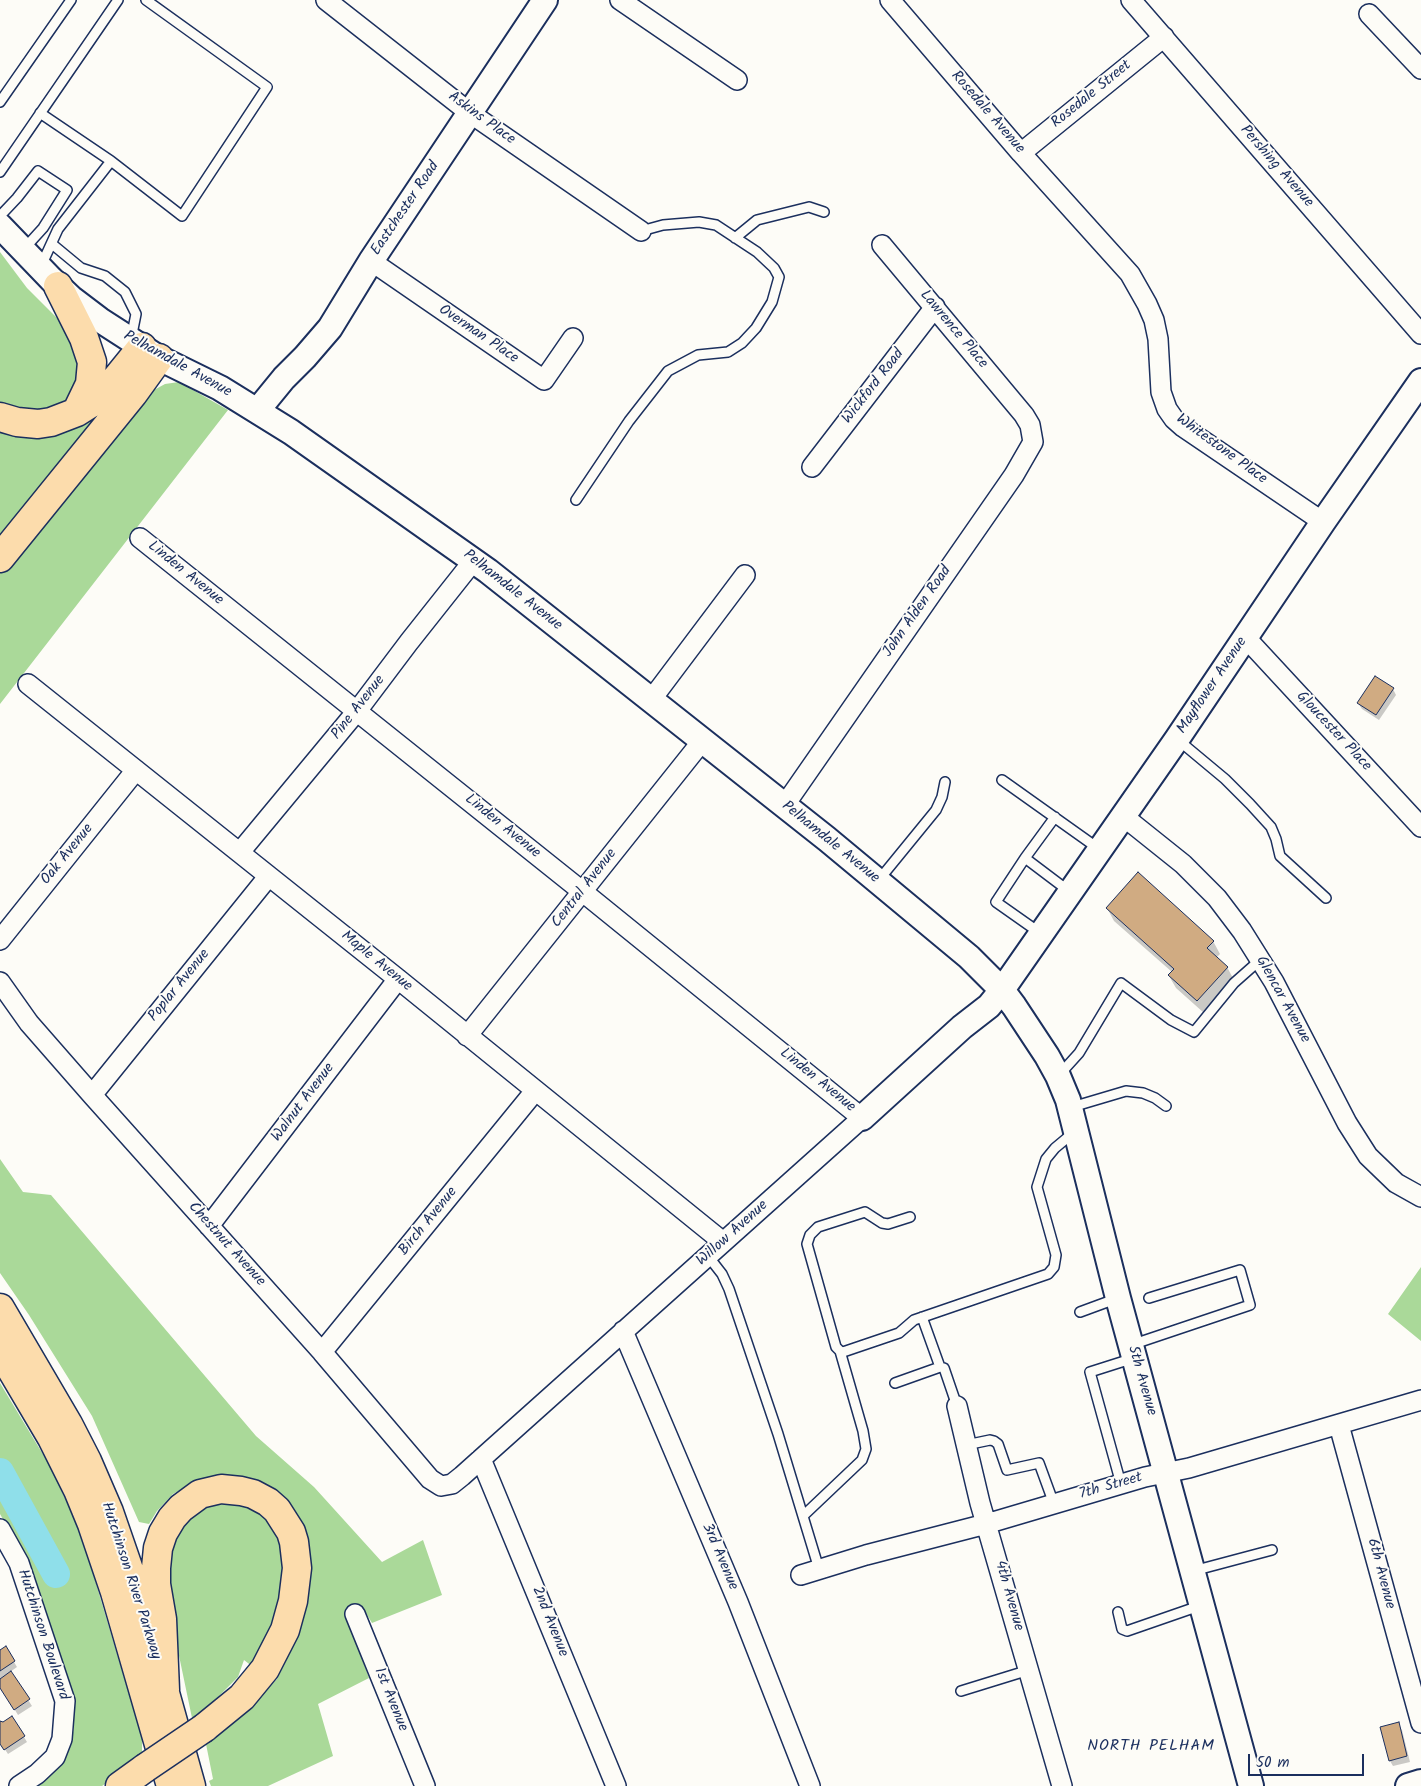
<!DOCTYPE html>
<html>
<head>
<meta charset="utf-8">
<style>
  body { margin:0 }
  #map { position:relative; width:1421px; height:1786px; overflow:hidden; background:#fdfcf7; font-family:Kalam,sans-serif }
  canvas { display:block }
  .scale { position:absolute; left:1248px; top:1754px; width:116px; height:22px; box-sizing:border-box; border:2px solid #1b2f5e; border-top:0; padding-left:6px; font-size:15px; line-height:18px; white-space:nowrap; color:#1b2f5e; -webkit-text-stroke:4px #fdfcf7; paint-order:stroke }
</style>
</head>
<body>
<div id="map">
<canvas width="1421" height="1786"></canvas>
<div class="scale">50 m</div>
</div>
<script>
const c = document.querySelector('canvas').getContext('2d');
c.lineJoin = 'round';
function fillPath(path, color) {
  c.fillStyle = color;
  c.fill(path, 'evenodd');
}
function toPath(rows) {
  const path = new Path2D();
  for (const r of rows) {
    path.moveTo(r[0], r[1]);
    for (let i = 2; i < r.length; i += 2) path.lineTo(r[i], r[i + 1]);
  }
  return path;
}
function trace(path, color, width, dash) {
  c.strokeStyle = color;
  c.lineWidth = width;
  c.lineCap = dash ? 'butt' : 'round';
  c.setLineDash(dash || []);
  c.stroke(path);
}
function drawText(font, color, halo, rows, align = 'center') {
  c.font = font + ' Kalam,sans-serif';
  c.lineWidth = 4;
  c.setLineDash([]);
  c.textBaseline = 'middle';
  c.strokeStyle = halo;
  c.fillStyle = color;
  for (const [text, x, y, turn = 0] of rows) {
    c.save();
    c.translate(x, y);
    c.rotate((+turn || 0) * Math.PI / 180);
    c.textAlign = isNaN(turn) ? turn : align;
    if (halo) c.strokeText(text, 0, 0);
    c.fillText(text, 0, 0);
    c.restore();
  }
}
fillPath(toPath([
  [0,252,27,288,67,328,81,368,72,396,62,404,49,410,35,412,13,408,0,402],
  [179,382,228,410,0,704,0,571,95,461,154,390,165,384],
  [92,413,98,419,0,542,0,426],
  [0,1159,23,1192,51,1195,256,1436,314,1487,382,1562,423,1540,442,1595,372,1623,366,1613,354,1611,346,1615,369,1678,318,1704,333,1756,268,1786,211,1786,209,1781,213,1779,206,1744,210,1739,253,1705,277,1679,299,1634,310,1571,258,1481,220,1474,194,1482,173,1494,157,1511,149,1524,139,1522,92,1416,29,1315,0,1273],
  [1421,1267,1421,1341,1388,1314],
  [0,1383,50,1466,81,1533,142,1738,142,1758,102,1786,34,1786,62,1764,71,1745,74,1726,73,1701,27,1562,0,1514],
  [219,1496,261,1507,286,1542,281,1610,253,1667,244,1660,238,1677,212,1703,192,1718,177,1646,164,1567,170,1532]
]), '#aad999');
fillPath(toPath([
  [1393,689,1396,695,1379,720,1362,709,1358,703],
  [1107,908,1213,941,1220,954,1216,958,1227,967,1234,980,1204,1013,1176,988,1169,976,1172,972,1114,921],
  [0,1652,14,1662,17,1667,10,1672,32,1706,18,1715,0,1686],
  [0,1722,24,1737,27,1742,8,1754,0,1742],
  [1398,1724,1402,1730,1410,1762,1393,1766,1390,1761]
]), '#0003');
trace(toPath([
  [0,1472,56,1574]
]), '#8fdfea', 28);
const building = toPath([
  [1375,676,1394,688,1376,715,1357,703,1375,676],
  [1138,872,1214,941,1207,948,1228,967,1197,1001,1168,975,1174,969,1106,908,1138,872],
  [6,1646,15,1661,0,1671,0,1650,6,1646],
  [11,1671,30,1699,14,1710,0,1688,0,1679,11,1671],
  [12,1716,25,1736,4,1750,0,1744,0,1721,3,1722,12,1716],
  [1399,1722,1407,1756,1389,1761,1380,1727,1399,1722]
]);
fillPath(building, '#d0ab82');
trace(building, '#1b2f5e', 1);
const service = toPath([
  [0,102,71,0],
  [40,113,111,161],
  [0,172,118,0],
  [0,216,17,198,38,171,67,190,43,228,23,250],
  [735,238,757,220,809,207,824,212],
  [52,244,81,268,105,276,125,292,136,314,131,339],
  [41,266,58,229,111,161,182,216,267,87,146,0],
  [576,500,629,421,668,371,698,355,728,352,742,343,756,328,772,302,779,277,774,268,757,252,716,225,699,222,663,225,641,231],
  [1177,739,1225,779,1250,804,1271,827,1276,839,1280,856,1326,898],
  [1002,780,1099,849],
  [1055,817,1025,858,1070,892],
  [1025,858,996,902,1040,933],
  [878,881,936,810,942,797,945,782],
  [1060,1074,1079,1053,1121,983,1171,1020,1194,1032,1234,983,1260,960],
  [1072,1107,1126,1091,1143,1093,1155,1098,1166,1106],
  [910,1217,888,1224,882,1223,865,1212,818,1227,810,1235,807,1244,836,1347,840,1351,843,1352,899,1333,914,1320,1048,1274,1054,1267,1056,1255,1037,1187,1046,1159,1055,1148,1073,1133],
  [708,1256,722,1274,729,1289,778,1434,819,1569],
  [1080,1312,1118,1298],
  [922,1317,940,1367],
  [1131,1345,1250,1305,1240,1270,1149,1298],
  [895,1383,940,1367,944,1368,957,1406],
  [966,1445,990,1440,994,1441,998,1444,1007,1470,1039,1463,1054,1504],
  [1121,1484,1090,1372,1134,1358],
  [803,1516,862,1460,866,1449,863,1431,840,1351],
  [1193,1571,1272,1550],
  [1118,1612,1122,1629,1127,1631,1202,1605],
  [961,1691,1029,1670]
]);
const minor = toPath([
  [326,0,470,113,641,231],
  [620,0,737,80],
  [890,0,1021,153,1130,274,1147,304,1154,320,1158,339,1161,392,1167,409,1174,419,1183,427,1323,522],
  [1131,0,1421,334],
  [1369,14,1421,69],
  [1021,153,1164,37],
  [371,261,544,380,573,338],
  [812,467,935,307],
  [1246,638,1421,827],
  [28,684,398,979,723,1242],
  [651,700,745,575],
  [784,806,1014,475,1033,442,1030,425,1024,415,882,245],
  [1123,816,1183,864,1217,898,1242,931,1274,982,1347,1123,1368,1156,1396,1183,1421,1197],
  [240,852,357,711,409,642,474,560],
  [0,940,136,770],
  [0,982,29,1023,92,1095,322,1352,430,1479,441,1486,452,1484,462,1476,862,1118,583,892,140,538],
  [467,1036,703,740],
  [92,1095,268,877],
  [209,1226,398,979],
  [623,1331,738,1602,810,1786],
  [322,1352,535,1091],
  [957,1406,980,1503,1062,1786],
  [1339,1425,1421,1723],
  [481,1459,616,1786],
  [0,1529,19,1563,65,1701,62,1739,55,1757,37,1774,19,1786],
  [801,1575,866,1555,986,1524,1145,1477,1189,1468,1421,1400],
  [355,1614,425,1786]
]);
const tertiary = toPath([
  [0,226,51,279,71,298,100,320,159,358,220,388,291,432,488,571,827,839,969,957,1002,990,1014,1006,1047,1056,1058,1076,1068,1100,1118,1298,1251,1786],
  [257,411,284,378,305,357,330,328,371,261,545,0],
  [862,1118,962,1027,989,1006,1002,990,1177,739,1323,522,1421,381],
  [1408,1786,1421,1782]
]);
const motorway = toPath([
  [58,286,84,338,92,362,90,384,77,411],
  [0,417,17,422,38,424,51,422,77,412,99,398,116,379,142,347],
  [0,558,133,394,159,358],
  [0,1308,68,1424,87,1461,109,1512,137,1593,191,1786],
  [0,1350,52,1438,78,1490,92,1524,115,1592,171,1786],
  [165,1690,162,1619,156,1584,156,1568,158,1548,163,1533,172,1518,181,1508,200,1494,221,1489,241,1491,253,1494,268,1502,277,1510,291,1532,294,1542,297,1568,293,1601,285,1630,265,1669,242,1697,204,1728],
  [120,1786,145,1768]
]);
trace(service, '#1b2f5e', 12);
trace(minor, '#1b2f5e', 22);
trace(tertiary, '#1b2f5e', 28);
trace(motorway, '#1b2f5e', 31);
trace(service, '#fdfcf7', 9);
trace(minor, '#fdfcf7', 19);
trace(tertiary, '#fdfcf7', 24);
trace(motorway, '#fcdcac', 28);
const motorwayBridge = toPath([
  [145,1768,204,1728]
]);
trace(motorwayBridge, '#1b2f5e', 31, []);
trace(motorwayBridge, '#fcdcac', 28);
drawText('15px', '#1b2f5e', '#fdfcf7', [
  ["Rosedale Street",1092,95,-39],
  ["Rosedale Avenue",987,113,49],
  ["Askins Place",481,119,36],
  ["Pershing Avenue",1276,167,49],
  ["Eastchester Road",406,209,-56],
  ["Lawrence Place",953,330,50],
  ["Overman Place",478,335,34],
  ["Pelhamdale Avenue",177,365,29],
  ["Wickford Road",874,387,-52],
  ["Whitestone Place",1221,450,36],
  ["Linden Avenue",185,574,39],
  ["Pelhamdale Avenue",512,591,38],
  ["John Alden Road",918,612,-55],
  ["Mayflower Avenue",1213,686,-56],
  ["Pine Avenue",359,708,-52],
  ["Gloucester Place",1333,732,47],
  ["Linden Avenue",502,827,39],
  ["Pelhamdale Avenue",830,843,39],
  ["Oak Avenue",68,855,-51],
  ["Central Avenue",585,889,-52],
  ["Maple Avenue",376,962,39],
  ["Poplar Avenue",180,986,-51],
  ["Glencar Avenue",1282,1000,61],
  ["Linden Avenue",817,1081,39],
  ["Walnut Avenue",304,1103,-53],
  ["Birch Avenue",429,1222,-51],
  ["Willow Avenue",733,1234,-42],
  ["Chestnut Avenue",226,1245,48],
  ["5th Avenue",1141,1381,74],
  ["7th Street",1111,1487,-16],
  ["3rd Avenue",719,1557,67],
  ["6th Avenue",1380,1574,75],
  ["Hutchinson River Parkway",130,1581,72],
  ["4th Avenue",1008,1596,74],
  ["2nd Avenue",549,1622,68],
  ["Hutchinson Boulevard",42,1635,72],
  ["1st Avenue",390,1700,68]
]);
c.letterSpacing = '1px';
drawText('16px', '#1b2f5e', '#fdfcf7', [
  ["NORTH PELHAM",1151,1747]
]);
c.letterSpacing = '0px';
</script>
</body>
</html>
